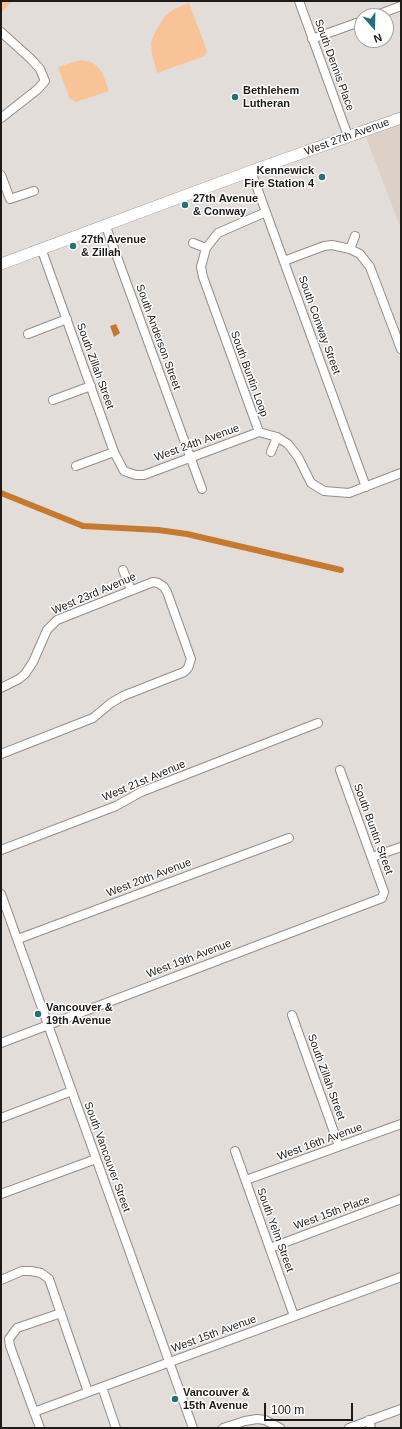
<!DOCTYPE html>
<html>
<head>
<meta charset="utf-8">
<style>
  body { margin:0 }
  #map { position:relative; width:402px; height:1429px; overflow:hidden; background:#e2ddd9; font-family:Arial,sans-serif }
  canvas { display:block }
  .frame { position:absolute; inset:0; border:2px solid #1d1b1a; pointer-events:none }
  .north { position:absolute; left:354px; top:8px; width:40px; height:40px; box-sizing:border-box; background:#fff; border:1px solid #a5a4a3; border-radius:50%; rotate:160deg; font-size:11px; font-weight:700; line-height:16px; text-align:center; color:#1d1b1a }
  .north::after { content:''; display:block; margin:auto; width:14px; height:18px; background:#27707a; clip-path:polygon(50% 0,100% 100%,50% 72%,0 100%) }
  .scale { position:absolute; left:264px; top:1403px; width:89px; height:18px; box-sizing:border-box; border:2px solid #1d1b1a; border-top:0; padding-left:5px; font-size:12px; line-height:14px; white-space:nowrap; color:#1d1b1a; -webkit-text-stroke:3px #fff; paint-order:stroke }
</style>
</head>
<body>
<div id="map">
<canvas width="402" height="1429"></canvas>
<div class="frame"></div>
<div class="north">N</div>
<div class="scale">100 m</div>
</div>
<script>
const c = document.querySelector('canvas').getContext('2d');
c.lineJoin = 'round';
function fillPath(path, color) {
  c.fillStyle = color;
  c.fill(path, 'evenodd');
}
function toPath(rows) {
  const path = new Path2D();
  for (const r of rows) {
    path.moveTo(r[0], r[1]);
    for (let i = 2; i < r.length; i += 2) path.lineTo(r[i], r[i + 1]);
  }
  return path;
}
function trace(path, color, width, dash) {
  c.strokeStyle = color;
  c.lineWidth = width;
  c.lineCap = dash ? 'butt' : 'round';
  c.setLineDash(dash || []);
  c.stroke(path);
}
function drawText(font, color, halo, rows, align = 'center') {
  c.font = font + ' Arial,sans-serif';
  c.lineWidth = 3;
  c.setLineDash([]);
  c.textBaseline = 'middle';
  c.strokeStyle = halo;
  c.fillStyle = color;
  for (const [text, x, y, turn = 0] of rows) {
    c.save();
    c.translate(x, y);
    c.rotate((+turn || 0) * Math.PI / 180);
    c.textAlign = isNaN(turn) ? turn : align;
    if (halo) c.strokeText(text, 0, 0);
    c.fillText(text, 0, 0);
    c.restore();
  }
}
fillPath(toPath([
  [401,125,401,229,366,137]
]), '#dcd0c7');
fillPath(toPath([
  [1,1,12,1,1,13],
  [189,3,207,51,205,56,157,73,152,54,151,43,154,34,165,16,174,9],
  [81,60,91,62,97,66,102,72,109,91,76,102,70,99,58,67]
]), '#f8c397');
fillPath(toPath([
  [116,324,120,333,114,337,110,326]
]), '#c57a30');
trace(toPath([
  [1,493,83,526,158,530,187,534,341,570]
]), '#c57a30', 6);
const minor = toPath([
  [299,1,348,136],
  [374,16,401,6],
  [1,32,31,59,40,69,45,81,38,89,1,118],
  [312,39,362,21],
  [251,171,366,487],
  [1,175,10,199,34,191],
  [266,212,218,233,206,248,201,267,203,277,259,432,277,437,288,444,298,457,311,483,324,491,349,493,401,473],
  [105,224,202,489],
  [193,243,206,248],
  [41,248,114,452,124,471,136,475,144,475,259,432],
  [350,249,355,236],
  [284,261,324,246,332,245,350,249,360,254,370,267,401,349],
  [28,334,67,319],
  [53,400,91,386],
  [271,452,277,437],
  [76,466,114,452],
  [123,570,131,590],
  [1,688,19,679,25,674,33,662,47,630,57,620,153,582,158,583,164,587,167,592,191,659,188,668,184,672,123,696,111,703,93,718,1,754],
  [1,850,116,806,141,792,318,723],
  [372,857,401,847],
  [1,894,193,1428],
  [18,939,289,838],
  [292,1015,339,1146],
  [1,1043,382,898,384,892,340,770],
  [1,1118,72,1091],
  [235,1151,294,1316],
  [246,1180,401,1124],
  [1,1194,96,1159],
  [270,1248,401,1199],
  [1,1280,22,1271,31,1271,41,1273,49,1279,88,1392],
  [102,1387,116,1428],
  [34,1412,401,1277],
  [369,1420,371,1428],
  [40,1428,10,1346,9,1339,17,1328,61,1313],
  [223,1428,245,1421,257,1419,265,1420,280,1428],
  [349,1428,401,1409]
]);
const major = toPath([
  [1,264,251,171,401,118]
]);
trace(minor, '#938e8b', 10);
trace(major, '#938e8b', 12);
trace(minor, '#fff', 8);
trace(major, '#fff', 11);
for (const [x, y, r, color] of [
  [235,97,4,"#27707a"],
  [322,177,4,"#27707a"],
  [185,205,4,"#27707a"],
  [73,246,4,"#27707a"],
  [38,1014,4,"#27707a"],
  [175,1399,4,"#27707a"]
]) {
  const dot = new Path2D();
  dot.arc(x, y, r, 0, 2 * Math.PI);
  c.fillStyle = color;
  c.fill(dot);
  trace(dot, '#fff', 1.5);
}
drawText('11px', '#1d1b1a', '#fff', [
  ["South Dennis Place",334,65,70],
  ["West 27th Avenue",347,137,-20],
  ["South Conway Street",319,325,70],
  ["South Anderson Street",158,337,70],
  ["South Zillah Street",95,366,70],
  ["South Buntin Loop",249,374,70],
  ["West 24th Avenue",197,443,-20],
  ["West 23rd Avenue",94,594,-23],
  ["West 21st Avenue",144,781,-23],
  ["South Buntin Street",373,829,70],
  ["West 20th Avenue",149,878,-21],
  ["West 19th Avenue",189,959,-21],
  ["South Zillah Street",326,1077,70],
  ["West 16th Avenue",320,1142,-20],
  ["South Vancouver Street",107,1157,70],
  ["West 15th Place",332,1213,-20],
  ["South Yelm Street",275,1230,70],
  ["West 15th Avenue",214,1334,-20]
]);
drawText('bold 11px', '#1d1b1a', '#fff', [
  ["Bethlehem",243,91],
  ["Lutheran",243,104],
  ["Kennewick",314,171,"right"],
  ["Fire Station 4",314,184,"right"],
  ["27th Avenue",193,199],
  ["& Conway",193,212],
  ["27th Avenue",81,240],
  ["& Zillah",81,253],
  ["Vancouver &",46,1008],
  ["19th Avenue",46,1021],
  ["Vancouver &",183,1393],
  ["15th Avenue",183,1406]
], 'left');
</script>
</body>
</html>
